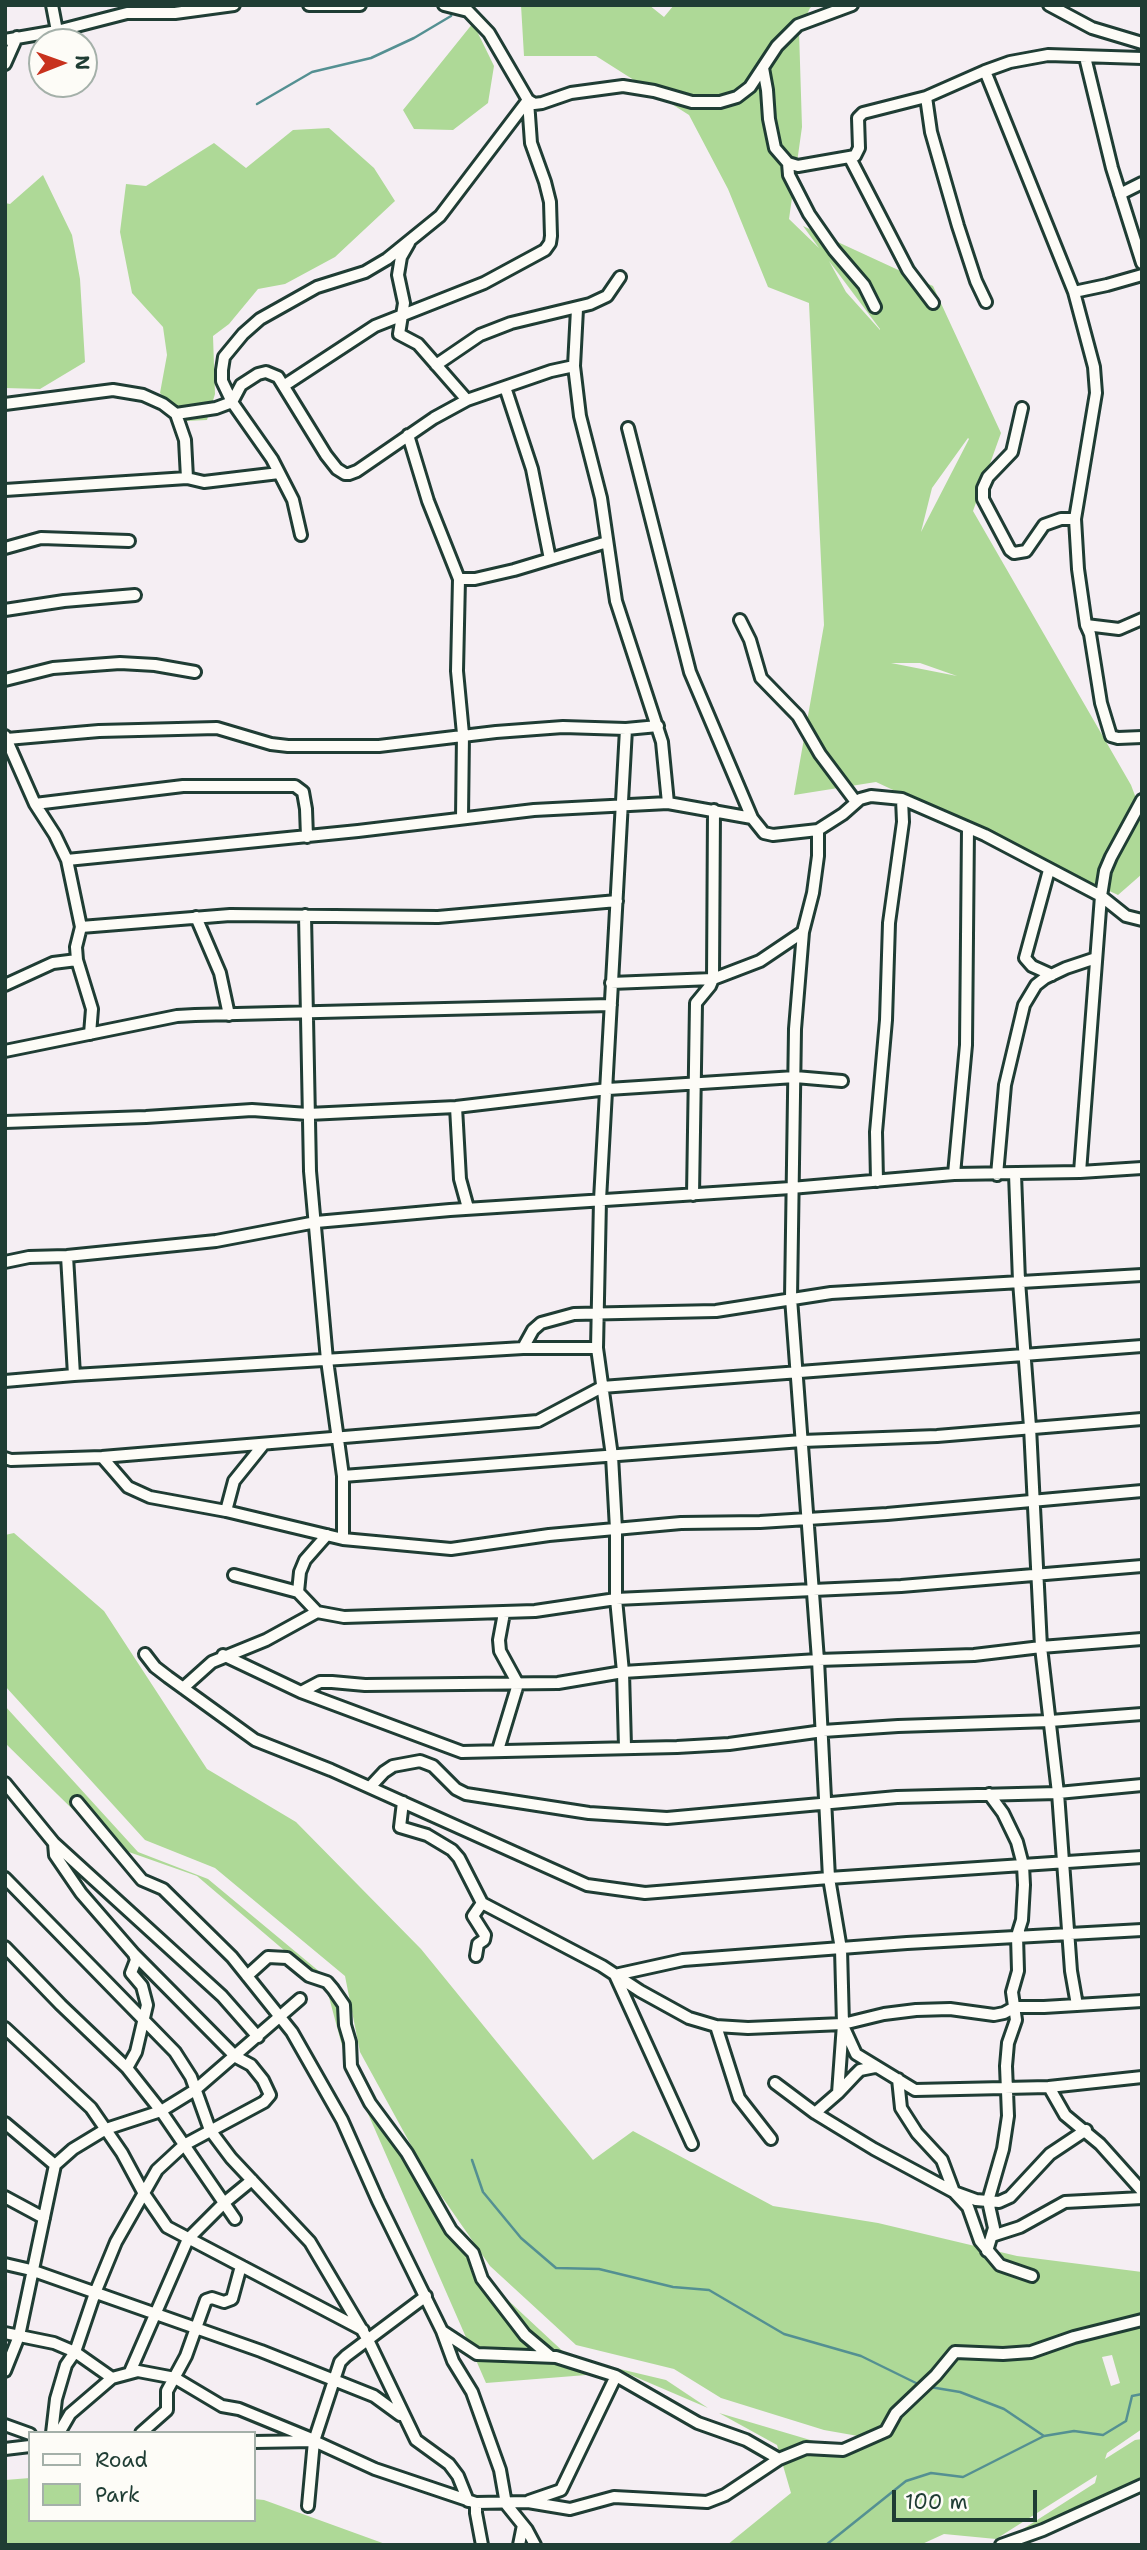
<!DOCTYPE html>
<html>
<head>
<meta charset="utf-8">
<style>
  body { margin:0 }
  #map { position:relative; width:1147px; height:2550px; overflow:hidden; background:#f5eef3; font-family:"Shantell Sans",sans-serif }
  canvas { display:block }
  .frame { position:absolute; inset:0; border:7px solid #1f3d34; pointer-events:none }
  .legend { position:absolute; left:28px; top:2431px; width:228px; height:91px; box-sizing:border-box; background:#fdfcf7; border:2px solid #a4b0a9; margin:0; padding:9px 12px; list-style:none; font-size:21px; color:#1f3d34 }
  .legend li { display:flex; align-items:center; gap:14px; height:35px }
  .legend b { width:35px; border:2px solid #a4b0a9 }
  .north { position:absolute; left:28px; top:28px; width:70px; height:70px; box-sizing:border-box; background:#fdfcf7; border:2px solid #a4b0a9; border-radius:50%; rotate:89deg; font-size:19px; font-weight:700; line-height:28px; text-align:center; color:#1f3d34 }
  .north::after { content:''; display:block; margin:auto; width:24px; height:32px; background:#c8321e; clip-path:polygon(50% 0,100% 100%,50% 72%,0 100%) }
  .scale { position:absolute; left:892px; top:2490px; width:145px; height:32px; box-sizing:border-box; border:4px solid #1f3d34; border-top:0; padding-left:9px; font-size:21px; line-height:24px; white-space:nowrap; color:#1f3d34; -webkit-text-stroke:5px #fdfcf7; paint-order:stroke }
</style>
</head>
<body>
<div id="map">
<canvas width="1147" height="2550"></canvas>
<div class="frame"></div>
<ul class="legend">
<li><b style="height:9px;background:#fdfcf7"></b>Road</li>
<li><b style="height:19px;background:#aed997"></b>Park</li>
</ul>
<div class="north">N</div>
<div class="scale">100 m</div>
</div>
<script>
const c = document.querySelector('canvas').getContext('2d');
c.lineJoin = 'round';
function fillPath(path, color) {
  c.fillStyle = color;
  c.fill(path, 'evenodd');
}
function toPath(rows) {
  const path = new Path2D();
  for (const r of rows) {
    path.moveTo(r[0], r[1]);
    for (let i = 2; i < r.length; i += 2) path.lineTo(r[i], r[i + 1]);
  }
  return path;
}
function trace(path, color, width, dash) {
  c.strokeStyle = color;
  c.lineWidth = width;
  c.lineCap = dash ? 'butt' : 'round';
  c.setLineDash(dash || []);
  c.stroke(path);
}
fillPath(toPath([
  [521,5,649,5,664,17,674,5,814,5,810,8,799,31,802,127,789,219,819,248,803,226,933,286,1001,433,973,511,1131,785,1142,814,1142,874,1118,895,876,782,794,795,824,625,809,303,768,287,728,189,689,115,596,56,524,56],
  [829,261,880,329,880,330,846,292],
  [968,438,969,439,921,532,932,488],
  [890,663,920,663,957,676,891,663],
  [473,23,494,66,488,103,453,130,414,129,403,110],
  [329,128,374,168,395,201,335,257,285,284,258,289,229,324,213,336,215,394,207,420,186,421,160,393,167,355,163,327,132,293,120,232,126,184,146,186,214,143,246,168,293,130],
  [43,175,72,235,80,279,85,362,40,389,5,388,5,203,10,204],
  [14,1533,104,1611,207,1769,296,1822,421,1949,593,2160,633,2131,773,2206,878,2223,1017,2256,1142,2272,1142,2429,1107,2453,1105,2459,1135,2440,1142,2439,1142,2482,998,2545,1095,2483,1097,2475,996,2539,944,2534,920,2545,727,2545,791,2493,777,2445,719,2413,817,2442,851,2447,878,2441,883,2430,858,2436,824,2430,721,2398,674,2369,576,2345,490,2266,429,2178,360,2052,345,1976,215,1868,145,1840,5,1686,5,1535],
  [1112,2355,1120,2383,1111,2386,1102,2357],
  [5,1706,138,1852,208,1879,338,1987,353,2064,421,2189,483,2277,569,2357,666,2380,708,2408,624,2372,486,2383,348,2068,326,1986,197,1876,109,1845,5,1743],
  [30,2478,30,2520,254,2520,254,2499,264,2500,388,2545,5,2545,5,2480]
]), '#aed997');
trace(toPath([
  [257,104,312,72,371,58,414,38,451,16,452,9],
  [472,2160,483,2192,521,2238,556,2268,599,2269,673,2287,709,2290,784,2334,861,2356,920,2385],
  [930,2387,960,2392,1004,2409,1044,2436],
  [826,2545,906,2481,931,2473,963,2477,1044,2436,1074,2431,1103,2435,1126,2421,1132,2396,1142,2394]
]), '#549092', 2.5);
const minor = toPath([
  [52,5,57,31],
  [309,5,360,5],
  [444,5,468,11,489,33,528,100],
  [1049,5,1092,28,1142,43],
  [5,40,57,31,127,13,175,13,234,5],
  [1085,57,1112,168,1142,263],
  [5,64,17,37],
  [763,68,767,90,769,119,775,148,788,163,789,175,809,214,834,250,864,285,875,307],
  [985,71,1074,292,1094,367,1096,393,1075,519],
  [926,97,931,132,958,226,976,281,986,302],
  [528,100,534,104,542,103,571,93,623,86,654,91,692,102,720,102,737,97,750,87,777,46,798,25,852,5],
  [850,158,908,270,933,303],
  [788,163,798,166,855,156,859,148,858,118,863,113,926,97,985,71,1010,62,1048,55,1142,58],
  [1120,194,1142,183],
  [409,243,401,257,398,275,404,303,399,334,418,344,467,400],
  [1074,292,1107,285,1142,275],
  [577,309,574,366,580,416,601,498,616,601,662,742,668,803],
  [436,365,480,335,511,323,590,304,607,296,620,277],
  [285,385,375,326,484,283,545,250,550,243,551,236,550,202,545,182,531,143,528,101],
  [505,387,532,469,550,559],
  [5,404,113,390,143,395,163,404,176,414,185,440,187,478,204,482,279,473],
  [1022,408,1012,452,988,477,983,488,983,499,1010,550,1014,553,1026,551,1044,525,1061,519,1075,519,1078,569,1086,625,1119,629,1142,619],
  [176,414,216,408,232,402,222,381,222,370,224,357,243,334,260,319,317,287,365,272,387,259,440,216,528,100],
  [628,428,690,672,752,818],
  [408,435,428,501,459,579,457,671,463,734,462,818],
  [5,490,187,478],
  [301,535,293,500,272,459,232,402,241,385,258,374,266,372,278,377,326,455,337,469,345,474,349,474,357,471,434,418,467,400,551,371,574,366],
  [5,548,41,538,129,541],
  [459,579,475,579,514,570,607,542],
  [5,610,64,601,135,595],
  [740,620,750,640,761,678,798,716,820,754,856,802],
  [1086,625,1090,634,1101,703,1111,736,1118,738,1142,737],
  [5,680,53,668,120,663,155,665,195,672],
  [5,736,35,804,55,835,67,860,81,927,76,947,77,960,92,1009,90,1034],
  [7,739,99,731,217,728,271,744,288,746,379,746,496,732,563,727,626,729,658,726],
  [35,804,183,786,295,786,303,792,306,809,307,837],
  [67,860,358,831,534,810,668,803,752,818,764,833,773,835,818,830],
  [1049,870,1025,958,1032,966,1052,975],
  [305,915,310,1171,327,1360,343,1476,343,1539],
  [196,917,220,973,229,1015],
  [81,927,230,915,438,917,617,901],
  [611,983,713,979,760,961,803,932],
  [5,985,53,963,77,960],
  [5,1051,177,1016,195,1015,611,1005],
  [456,1107,460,1179,468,1208],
  [5,1122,146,1117,252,1110,308,1114,456,1107,608,1089,795,1077,842,1081],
  [1080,1172,1101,896,1105,871,1111,857,1142,800],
  [954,1174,966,1045,968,828],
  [1015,1174,1019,1281,1030,1427,1041,1647,1058,1793,1071,1971,1077,2005],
  [997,1175,1005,1085,1024,1005,1036,985,1045,978,1066,968,1096,958],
  [877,1181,876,1132,886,1020,889,923,903,822,902,799],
  [693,1195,696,1003,710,986,713,979,714,810],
  [67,1256,74,1375],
  [5,1262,29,1257,67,1256,216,1241,316,1222,450,1210,791,1188,954,1174,1080,1172,1142,1168],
  [523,1348,533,1330,541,1323,574,1314,716,1311,831,1293,1142,1275],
  [5,1381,74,1375,523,1348,597,1348],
  [102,1457,128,1487,150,1497,226,1511,343,1539,451,1549,549,1535,681,1523,760,1522,887,1514,1142,1491],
  [5,1458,11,1460,102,1457,538,1421,602,1387,1142,1346],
  [343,1476,802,1441,937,1436,1142,1419],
  [226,1511,234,1481,263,1445],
  [234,1575,298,1592,317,1612,344,1617,535,1611,616,1599,901,1586,1142,1566],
  [298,1592,300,1572,305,1560,327,1535],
  [145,1654,155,1667,168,1677,255,1740,331,1770,587,1885,645,1893,829,1878,1142,1857],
  [223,1655,301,1692,462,1752,677,1747,729,1744,823,1731,898,1726,1050,1721,1142,1714],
  [183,1688,212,1662,266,1640,317,1612],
  [301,1692,320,1682,332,1682,365,1685,558,1683,623,1672,818,1660,974,1655,1041,1647,1142,1639],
  [625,1747,623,1672,616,1599,616,1529,612,1456,597,1348,600,1200,626,729],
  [498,1750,518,1684,500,1651,499,1640,504,1613],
  [5,1783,54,1843,222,1996,258,2037],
  [370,1787,384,1772,393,1766,420,1761,433,1766,456,1789,466,1794,589,1813,667,1818,897,1797,1058,1793,1142,1785],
  [77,1802,142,1880,163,1889,232,1957,292,2032,342,2120,378,2201,442,2331,477,2354,556,2357,616,2376],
  [403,1802,400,1827,427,1835,452,1850,459,1858,482,1903,602,1966,640,1991,689,2018,716,2026,748,2028,843,2024,884,2014,916,2010,950,2009,994,2015,1004,2013,1015,2007,1044,2007,1142,2001],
  [54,1843,55,1855,81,1893,134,1954,136,1960,131,1973,142,1986,147,2005,136,2052,127,2068],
  [5,1878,175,2052,191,2077,210,2130,231,2158,310,2242,368,2340,416,2440,449,2464,458,2476,468,2501],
  [5,1947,61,2005,127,2068,161,2111,235,2219],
  [476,1956,478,1944,484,1940,485,1935,473,1916,482,1903],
  [247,1976,268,1957,287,1958,309,1976,327,1982,333,1989,344,2005,345,2025,350,2042,351,2066,370,2103,407,2153,451,2230,473,2253,482,2279,525,2335,550,2356],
  [716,2026,739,2098,771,2139],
  [5,2028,91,2108,122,2153,143,2192,167,2227,363,2330],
  [845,2030,856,2054,915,2090,1049,2087,1065,2115,1100,2144,1142,2191],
  [898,2079,901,2108,917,2133,942,2160,954,2192,968,2207,980,2241,1000,2265,1032,2276],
  [775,2083,815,2113,874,2149,954,2192,976,2200,999,2202,1010,2197,1050,2154,1086,2130],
  [1049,2087,1142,2077],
  [838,2093,843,2024,841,1949,829,1878,818,1660,791,1298,795,1029,803,932,813,893,818,856,818,830,843,814,860,799,871,796,902,799,985,835,1101,896,1126,916,1142,920],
  [815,2113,838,2093,855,2075,860,2070,875,2067],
  [5,2123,55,2165],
  [692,2144,615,1975,683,1960,907,1943,1142,1930],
  [5,2197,44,2218],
  [992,2236,1020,2227,1065,2202,1142,2198],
  [987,2251,994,2228,988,2201,1003,2149,1008,2116,1006,2066,1008,2043,1016,2020,1012,1992,1018,1971,1017,1936,1022,1920,1024,1885,1023,1865,1017,1842,1003,1813,989,1794],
  [5,2264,31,2270,261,2351,374,2396,400,2415],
  [442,2331,453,2361,472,2392,500,2470,506,2504,527,2530,535,2545],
  [5,2333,54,2343,75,2352,112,2378],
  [5,2371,19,2336,55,2165,73,2149,106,2129,161,2111,195,2090,300,1999],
  [130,2372,188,2239,224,2203,252,2180],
  [5,2425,30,2434],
  [52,2433,56,2399,66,2365,75,2352,95,2293,116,2242,157,2170,184,2145,264,2102,270,2095,263,2080,251,2065,236,2057,134,1954],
  [59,2433,70,2414,112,2378,138,2371,175,2378,222,2406,239,2409,312,2439],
  [141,2433,167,2410,167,2391,186,2356,206,2300,212,2298,224,2302,232,2299,241,2266],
  [254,2442,314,2441,375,2469,476,2503,528,2502,570,2509,614,2497,707,2502,725,2495,779,2459,806,2448,843,2450,886,2431,896,2413,936,2375,955,2352,1003,2354,1031,2352,1074,2337,1142,2320],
  [5,2449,30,2446],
  [529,2501,561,2490,616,2376,698,2423,746,2440,779,2459],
  [476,2503,476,2513,482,2545],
  [308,2506,314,2441,340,2362,346,2356,426,2296],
  [519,2545,523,2525],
  [1001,2545,1043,2530,1142,2485]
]);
trace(minor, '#1f3d34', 16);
trace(minor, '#fdfcf7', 10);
</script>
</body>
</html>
